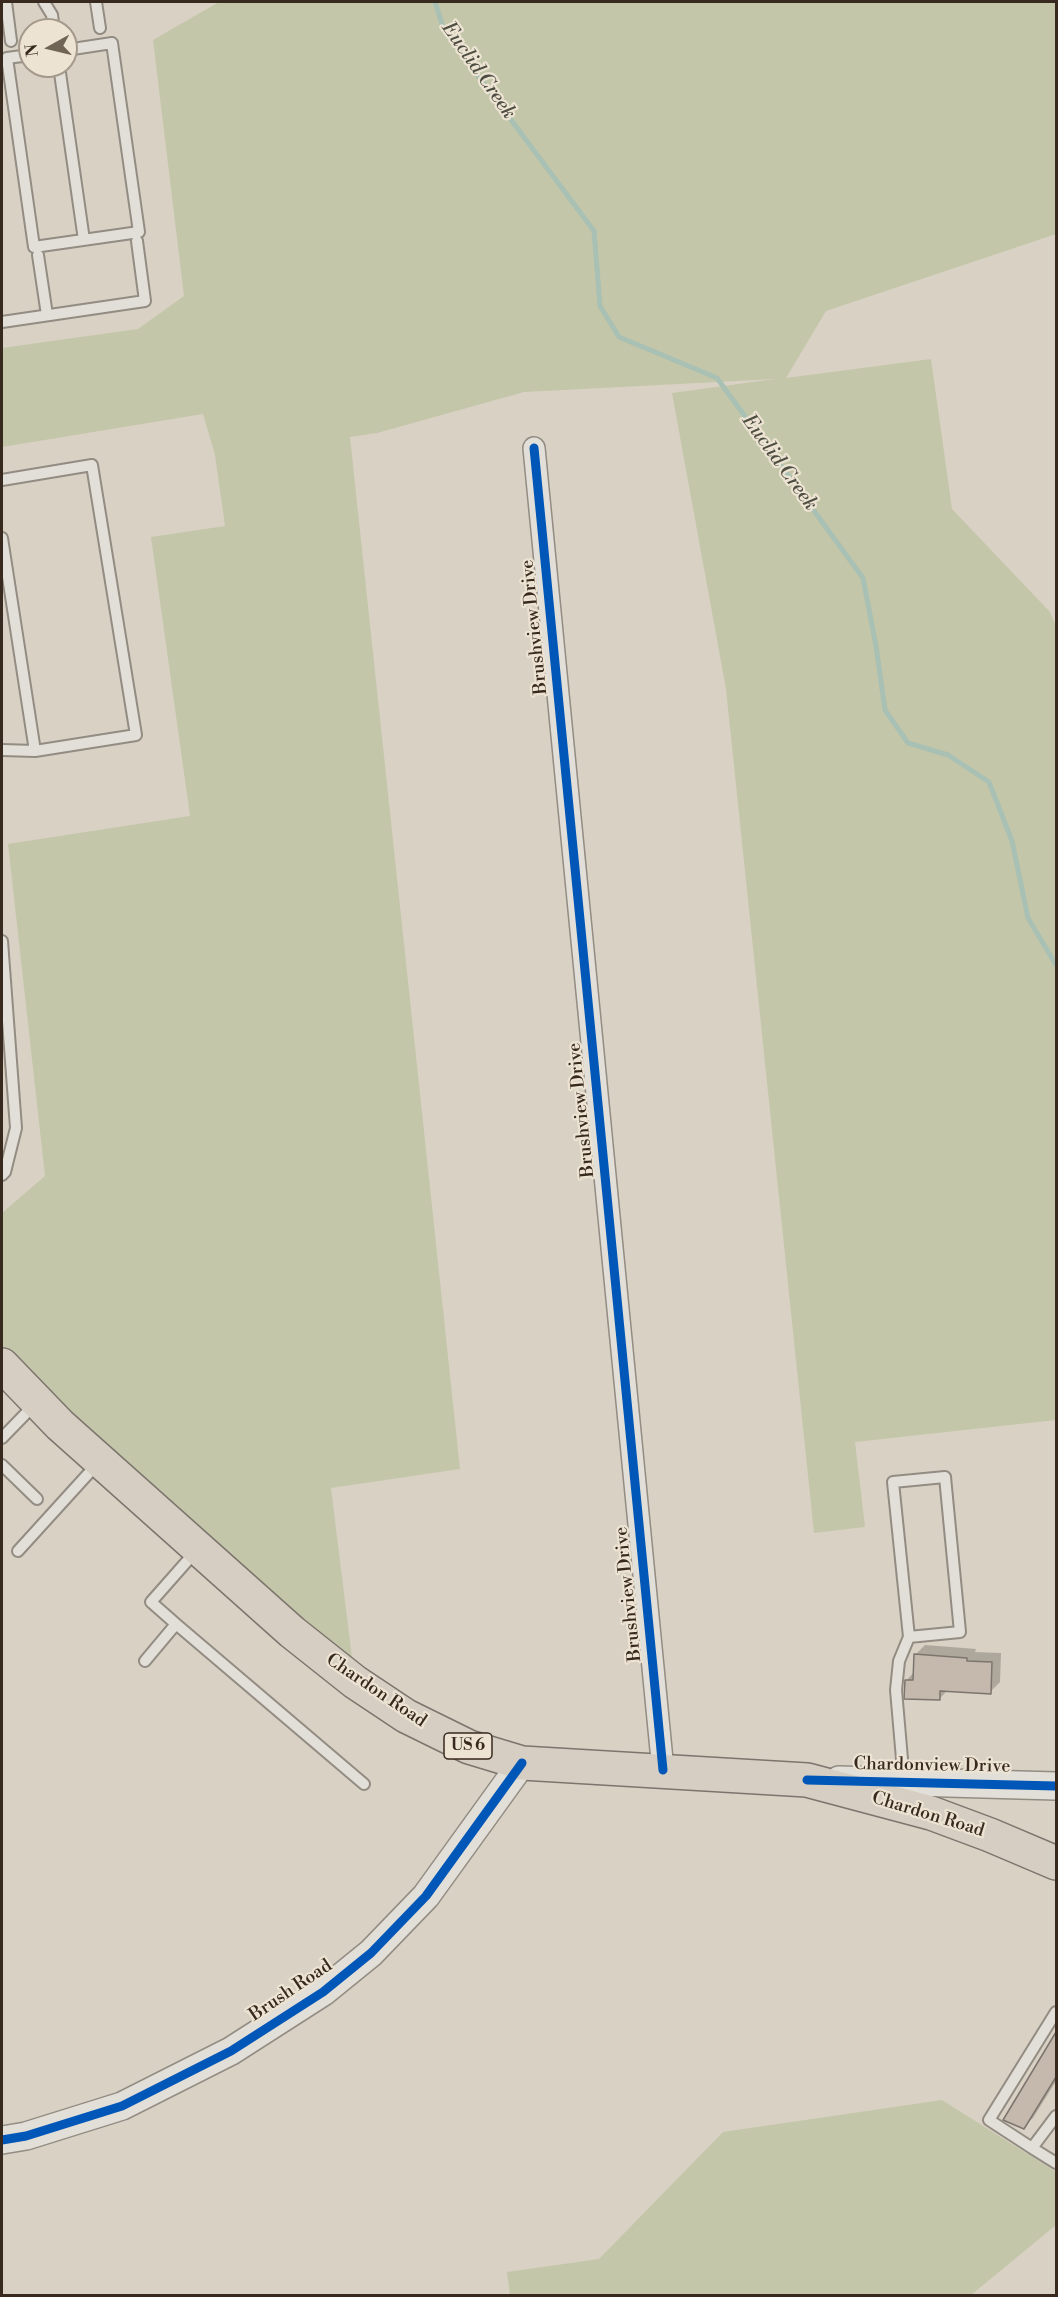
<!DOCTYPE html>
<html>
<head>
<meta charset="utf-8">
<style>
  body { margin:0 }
  #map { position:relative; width:1058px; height:2297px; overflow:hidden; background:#d9d1c4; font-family:"Libre Bodoni",serif }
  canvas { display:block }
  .frame { position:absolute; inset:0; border:3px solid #37291d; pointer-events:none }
  .north { position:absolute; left:18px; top:18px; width:60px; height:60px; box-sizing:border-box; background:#ece3d3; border:2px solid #a4998a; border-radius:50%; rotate:262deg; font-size:16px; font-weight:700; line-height:24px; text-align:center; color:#37291d }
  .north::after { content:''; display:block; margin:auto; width:21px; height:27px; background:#706457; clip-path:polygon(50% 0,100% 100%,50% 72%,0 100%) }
</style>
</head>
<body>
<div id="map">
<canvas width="1058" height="2297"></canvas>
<div class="frame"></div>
<div class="north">N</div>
</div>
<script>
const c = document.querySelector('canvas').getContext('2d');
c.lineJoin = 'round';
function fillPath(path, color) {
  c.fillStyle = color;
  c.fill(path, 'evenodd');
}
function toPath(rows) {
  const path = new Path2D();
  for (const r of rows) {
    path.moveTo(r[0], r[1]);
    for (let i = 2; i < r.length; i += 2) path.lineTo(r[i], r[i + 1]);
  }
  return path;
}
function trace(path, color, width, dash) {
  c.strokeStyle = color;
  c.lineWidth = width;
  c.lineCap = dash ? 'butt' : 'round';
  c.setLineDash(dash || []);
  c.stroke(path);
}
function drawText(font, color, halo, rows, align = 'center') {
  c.font = font + ' "Libre Bodoni",serif';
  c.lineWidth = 4.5;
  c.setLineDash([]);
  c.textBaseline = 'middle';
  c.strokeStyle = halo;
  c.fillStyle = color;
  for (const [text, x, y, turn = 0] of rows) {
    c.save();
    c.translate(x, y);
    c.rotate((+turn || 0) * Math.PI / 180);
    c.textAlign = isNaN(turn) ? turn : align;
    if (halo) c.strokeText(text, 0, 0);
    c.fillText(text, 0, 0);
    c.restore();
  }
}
fillPath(toPath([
  [219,2,1056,2,1056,234,826,311,786,378,931,359,952,509,1050,612,1056,626,1056,1420,855,1442,865,1527,814,1533,726,689,672,393,775,379,524,392,377,433,350,437,460,1469,331,1488,355,1682,2,1365,2,1213,45,1176,8,844,190,816,151,537,225,526,215,455,203,414,2,447,2,348,138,329,184,296,153,40],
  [942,2100,1056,2172,1056,2225,971,2295,510,2295,507,2272,599,2259,723,2132]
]), '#c3c6a8');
fillPath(toPath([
  [925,1645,976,1649,975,1652,1001,1653,1000,1682,990,1692,948,1690,939,1699,906,1681,914,1672,915,1655],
  [1056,2034,1056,2081,1033,2118,1023,2127,1005,2119]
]), '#0003');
trace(toPath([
  [435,2,444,30,594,231,600,306,619,337,717,378,863,578,876,646,885,710,908,743,948,755,989,782,1012,841,1028,918,1056,965]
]), '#a9c0b4', 5);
const building = toPath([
  [914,1654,967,1658,967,1661,992,1662,991,1694,940,1691,940,1700,904,1699,905,1680,913,1680,914,1654],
  [1056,2032,1056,2077,1024,2129,1003,2120,1056,2032]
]);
fillPath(building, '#c5b8ad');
trace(building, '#7c756d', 1.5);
const service = toPath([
  [6,2,11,41],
  [44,2,52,15,54,30],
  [96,2,100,28],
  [30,55,7,58,34,247,139,232,112,43,66,50],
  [59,66,84,240],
  [38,255,47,315],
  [2,322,145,301,137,241],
  [2,480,92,465,136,735,35,751,2,538],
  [2,750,35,751],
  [2,941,16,1128,5,1172,2,1175],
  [2,1438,35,1404],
  [2,1465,37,1499],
  [18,1551,98,1463],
  [176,1624,364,1784],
  [145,1661,176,1624,151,1602,196,1551],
  [904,1782,896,1690,899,1661,909,1637,960,1632,945,1477,893,1482,909,1637],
  [1056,2012,989,2120,1032,2148,1056,2116],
  [1032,2148,1056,2163]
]);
const minor = toPath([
  [534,448,663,1770]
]);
const tertiary = toPath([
  [839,1780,1056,1786],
  [2,2140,26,2136,122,2106,231,2051,323,1992,371,1953,426,1896,522,1763]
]);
const primary = toPath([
  [2,1365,60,1425,292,1632,355,1682,406,1716,469,1747,522,1763,807,1780,931,1813,990,1835,1056,1863]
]);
trace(service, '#938c83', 14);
trace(minor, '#938c83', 24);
trace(tertiary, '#938c83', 30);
trace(primary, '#7c756d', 36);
trace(service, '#e2dfd8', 10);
trace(minor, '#e2dfd8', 21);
trace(tertiary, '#e2dfd8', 27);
trace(primary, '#d6cec3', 33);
trace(toPath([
  [534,448,663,1770],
  [807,1780,1056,1786],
  [2,2140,26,2136,122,2106,231,2051,323,1992,371,1953,426,1896,522,1763]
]), '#0057b8', 9);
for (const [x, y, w] of [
  [468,1746,48]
]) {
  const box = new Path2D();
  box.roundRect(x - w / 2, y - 13, w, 26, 4.5);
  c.fillStyle = '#ece3d3';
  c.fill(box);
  trace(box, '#37291d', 1.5);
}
drawText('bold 16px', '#37291d', null, [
  ["US 6",468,1746]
]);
drawText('18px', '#37291d', '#ece3d3', [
  ["Brushview Drive",535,627,-96],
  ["Brushview Drive",582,1110,-96],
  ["Brushview Drive",629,1594,-96],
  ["Chardon Road",376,1691,34],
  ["Chardonview Drive",932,1766,1],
  ["Chardon Road",928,1815,17],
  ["Brush Road",291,1991,-34]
]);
drawText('italic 20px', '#4e4d41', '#ece3d3', [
  ["Euclid Creek",478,71,55],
  ["Euclid Creek",779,463,54]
]);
</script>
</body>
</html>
